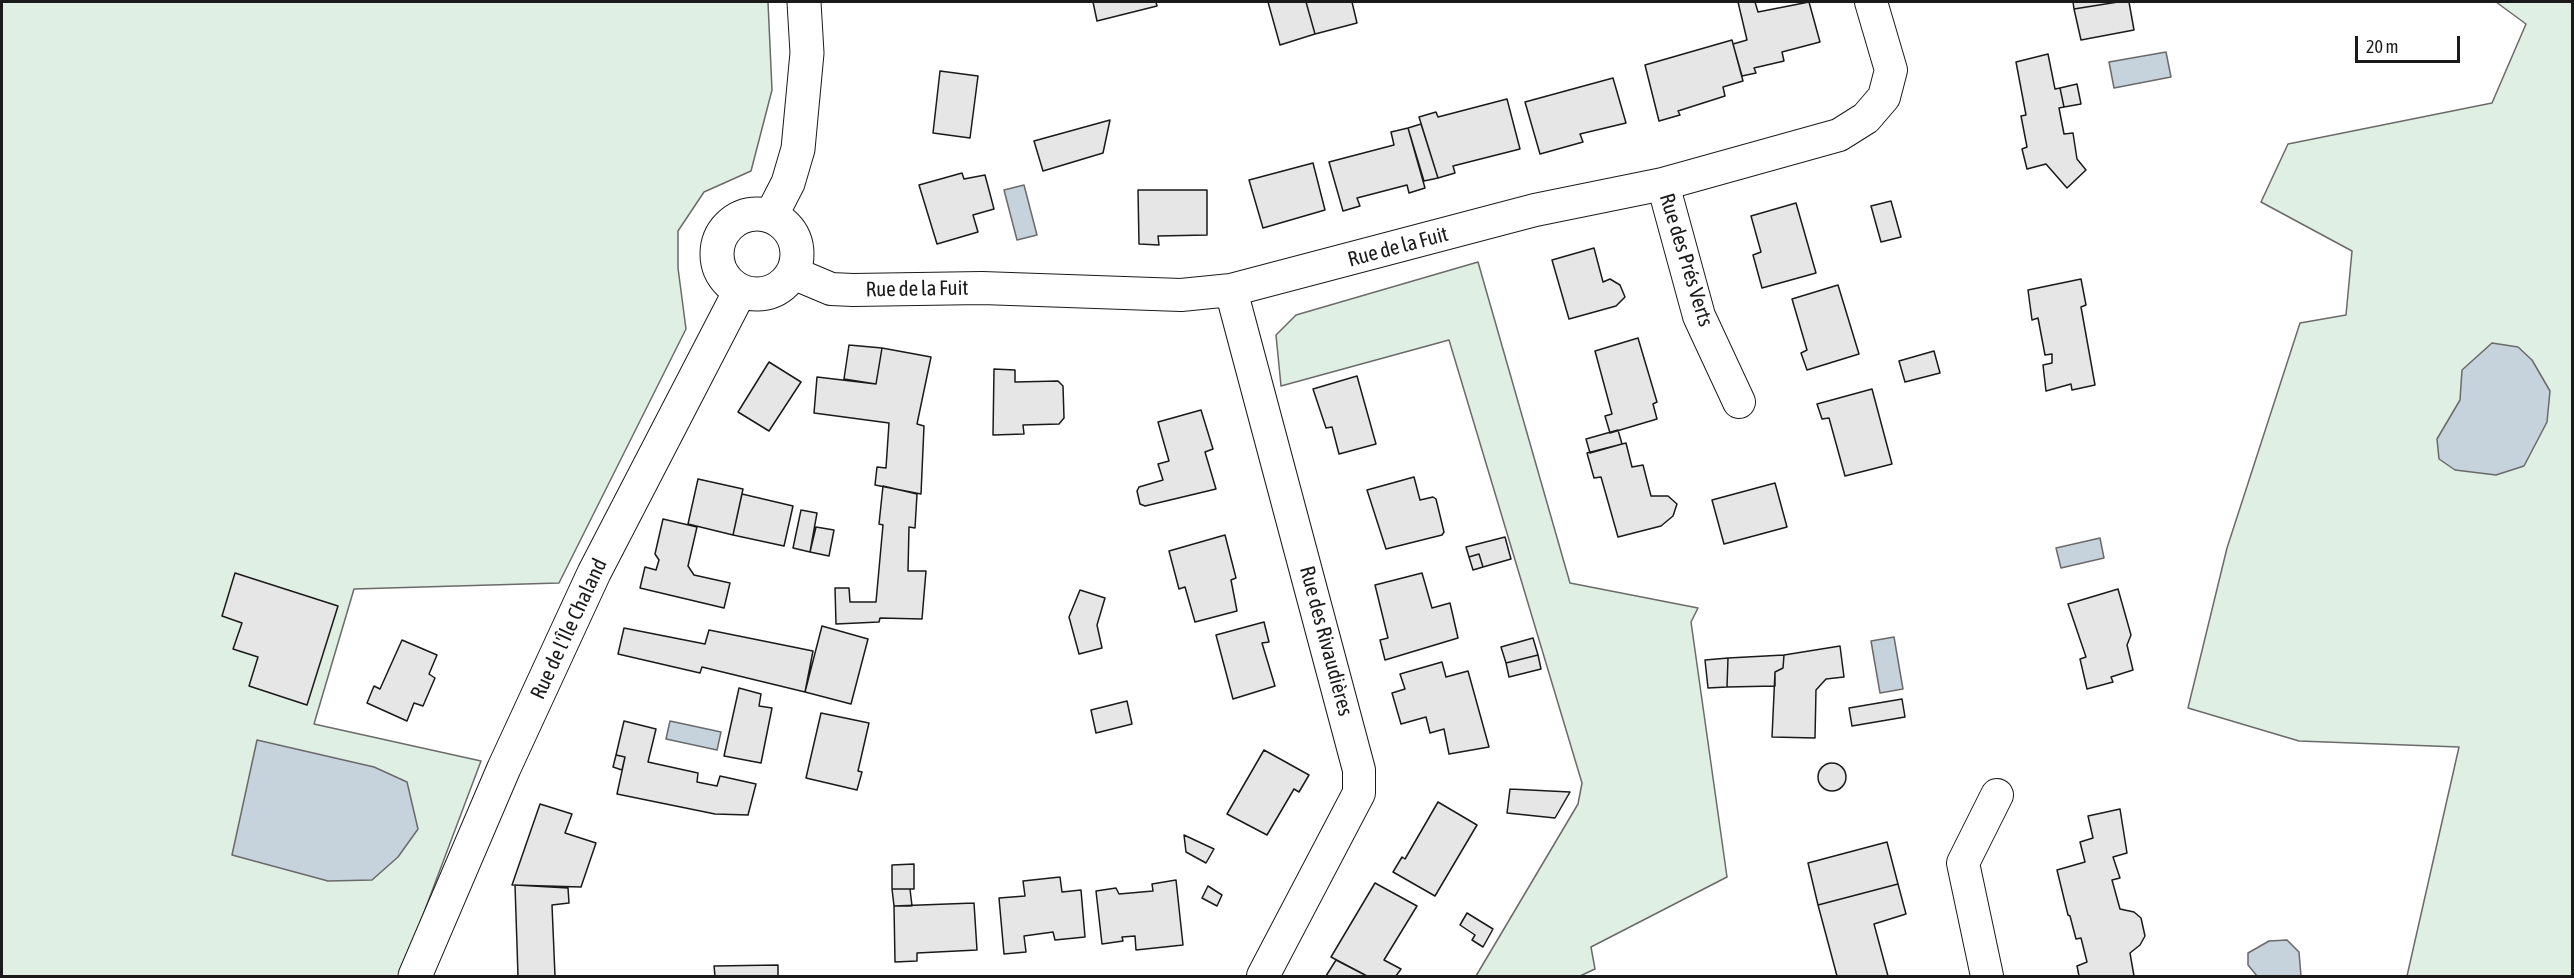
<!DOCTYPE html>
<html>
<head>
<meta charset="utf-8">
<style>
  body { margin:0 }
  #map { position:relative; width:2574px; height:978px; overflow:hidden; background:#fff; font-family:"Asap Condensed",sans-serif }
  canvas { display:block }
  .frame { position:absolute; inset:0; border:3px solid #1a1a1a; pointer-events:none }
  .scale { position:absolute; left:2355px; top:36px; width:105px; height:27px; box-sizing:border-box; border:3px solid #1a1a1a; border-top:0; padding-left:8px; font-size:18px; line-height:21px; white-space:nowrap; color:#1a1a1a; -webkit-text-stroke:4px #fff; paint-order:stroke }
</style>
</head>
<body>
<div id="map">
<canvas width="2574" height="978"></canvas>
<div class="frame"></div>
<div class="scale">20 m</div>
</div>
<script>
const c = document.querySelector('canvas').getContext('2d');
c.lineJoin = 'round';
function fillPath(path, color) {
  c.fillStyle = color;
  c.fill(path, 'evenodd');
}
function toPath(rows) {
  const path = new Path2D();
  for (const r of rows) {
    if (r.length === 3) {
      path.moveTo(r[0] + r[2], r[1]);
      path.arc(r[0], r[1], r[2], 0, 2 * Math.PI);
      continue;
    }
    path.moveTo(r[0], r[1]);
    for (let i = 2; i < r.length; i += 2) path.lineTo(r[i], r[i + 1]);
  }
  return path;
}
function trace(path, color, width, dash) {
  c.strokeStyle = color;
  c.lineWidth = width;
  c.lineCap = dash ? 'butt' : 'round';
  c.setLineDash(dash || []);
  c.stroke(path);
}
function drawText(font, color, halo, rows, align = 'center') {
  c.font = font + ' "Asap Condensed",sans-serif';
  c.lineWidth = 4.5;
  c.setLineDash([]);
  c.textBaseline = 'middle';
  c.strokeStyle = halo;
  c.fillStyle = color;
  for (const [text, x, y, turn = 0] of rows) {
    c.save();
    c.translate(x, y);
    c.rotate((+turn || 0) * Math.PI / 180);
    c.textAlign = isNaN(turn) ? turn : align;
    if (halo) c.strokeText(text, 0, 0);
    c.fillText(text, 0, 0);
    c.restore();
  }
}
const green = toPath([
  [2,2,768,2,772,90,751,171,704,192,678,231,678,268,686,329,559,583,354,589,314,724,481,761,400,976,2,976,2,2],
  [2496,2,2572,2,2572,976,2407,976,2459,747,2299,741,2188,708,2227,548,2300,323,2346,315,2352,251,2261,202,2288,144,2492,103,2526,24,2496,2],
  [1478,262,1570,583,1698,608,1691,622,1727,877,1591,947,1595,969,1580,976,1476,976,1578,804,1582,783,1449,340,1281,386,1276,335,1296,315,1478,262]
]);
fillPath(green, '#e0efe3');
trace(green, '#6a6a6a', 1.5);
const water = toPath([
  [2166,52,2171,77,2114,88,2109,62,2166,52],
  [1024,185,1037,235,1017,240,1004,190,1024,185],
  [2492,343,2518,347,2532,360,2550,391,2547,422,2524,466,2496,475,2455,470,2439,459,2437,439,2460,400,2462,370,2492,343],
  [2100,538,2104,558,2061,568,2056,548,2100,538],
  [1894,637,1903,689,1880,693,1871,641,1894,637],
  [670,721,721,732,717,750,666,739,670,721],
  [257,740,374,767,407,782,418,829,398,857,372,880,328,881,232,855,257,740],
  [2287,940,2299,952,2301,976,2257,976,2248,965,2248,953,2269,941,2287,940]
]);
fillPath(water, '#c6d2dc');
trace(water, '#6a6a6a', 1.5);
const building = toPath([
  [1093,2,1156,2,1157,6,1097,21,1093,2],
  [1268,2,1306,2,1315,34,1280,45,1268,2],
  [1306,2,1352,2,1357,23,1315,34,1306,2],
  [1738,2,1755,2,1758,12,1809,2,1820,42,1782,52,1784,61,1754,68,1756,73,1742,76,1733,44,1747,40,1738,2],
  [2073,2,2118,2,2074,9,2073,2],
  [2118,2,2129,2,2134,30,2081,40,2074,9,2118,2],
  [1732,40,1743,81,1723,87,1725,96,1678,111,1680,115,1659,121,1645,65,1732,40],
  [2048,54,2055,89,2060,88,2064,107,2059,108,2064,134,2073,133,2077,159,2086,170,2067,188,2046,164,2027,169,2022,149,2027,147,2021,116,2026,115,2016,62,2048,54],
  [940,71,978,76,970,138,933,133,940,71],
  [1613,78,1626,123,1580,134,1583,142,1540,154,1525,102,1613,78],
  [2077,84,2081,104,2064,107,2060,88,2077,84],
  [1507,99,1520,149,1453,166,1455,173,1438,178,1419,117,1436,112,1438,117,1507,99],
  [1110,120,1103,153,1043,171,1034,141,1110,120],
  [1421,124,1438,178,1424,181,1408,128,1421,124],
  [1408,128,1425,188,1409,193,1407,185,1357,198,1360,206,1343,211,1329,162,1394,145,1391,132,1408,128],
  [1313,163,1325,210,1263,228,1249,180,1313,163],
  [962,173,964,179,985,175,994,209,973,215,978,232,937,244,919,185,962,173],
  [1138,190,1207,190,1207,235,1158,236,1159,245,1139,244,1138,190],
  [1891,201,1901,237,1881,242,1871,206,1891,201],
  [1796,203,1816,273,1762,288,1753,255,1761,252,1751,216,1796,203],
  [1594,248,1603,282,1610,279,1620,285,1625,297,1616,306,1569,319,1552,260,1594,248],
  [2081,279,2086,305,2081,307,2095,385,2072,390,2071,384,2046,391,2043,365,2052,363,2052,354,2045,355,2038,318,2032,320,2028,290,2081,279],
  [1838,285,1859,354,1807,370,1801,353,1807,350,1792,299,1838,285],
  [1638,338,1657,402,1653,404,1657,419,1610,433,1605,416,1612,414,1595,351,1638,338],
  [849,345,882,348,876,384,844,379,849,345],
  [882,348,931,357,917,424,924,426,921,494,875,485,877,467,886,468,889,423,814,413,817,377,876,384,882,348],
  [1934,351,1940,373,1905,382,1899,361,1934,351],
  [769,362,801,382,769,431,738,412,769,362],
  [994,369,1015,370,1015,382,1058,381,1063,386,1064,418,1059,424,1023,425,1024,434,993,435,994,369],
  [1357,376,1376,444,1339,454,1332,427,1326,428,1313,389,1357,376],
  [1872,389,1892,464,1845,476,1829,418,1822,419,1817,404,1872,389],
  [1201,410,1213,449,1205,452,1216,489,1145,506,1140,504,1137,491,1139,487,1163,480,1158,464,1169,461,1158,422,1201,410],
  [1618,430,1622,444,1590,453,1586,439,1618,430],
  [1626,443,1632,467,1643,465,1651,496,1668,496,1677,504,1673,516,1661,526,1618,537,1601,477,1594,478,1587,453,1626,443],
  [1414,477,1420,500,1433,497,1436,499,1444,532,1442,535,1386,549,1367,490,1414,477],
  [698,479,743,489,733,535,688,524,698,479],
  [1775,483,1787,527,1724,544,1712,500,1775,483],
  [883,486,917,494,915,528,909,527,908,571,926,571,922,619,880,618,879,622,836,624,835,588,849,588,850,602,876,602,883,525,879,524,883,486],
  [742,494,793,506,784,546,733,535,742,494],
  [801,510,817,513,810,552,793,548,801,510],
  [663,519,697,527,688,566,694,575,730,583,724,608,640,588,645,567,656,570,659,560,655,554,663,519],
  [816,527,834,530,829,556,810,552,816,527],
  [1225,535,1236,578,1231,580,1237,611,1195,622,1185,587,1179,589,1169,551,1225,535],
  [1505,537,1511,559,1483,567,1479,554,1469,557,1466,547,1505,537],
  [1479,554,1483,567,1473,570,1469,557,1479,554],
  [235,573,338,606,307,705,249,686,258,657,233,649,242,623,222,616,235,573],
  [1422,573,1432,608,1450,603,1458,638,1385,660,1380,640,1388,638,1375,585,1422,573],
  [2118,589,2131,635,2127,645,2133,670,2111,677,2113,682,2087,689,2080,659,2086,657,2068,604,2118,589],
  [1080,590,1105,598,1097,625,1102,648,1079,654,1069,617,1080,590],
  [1264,622,1269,642,1262,643,1275,686,1233,699,1216,635,1264,622],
  [822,626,868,639,851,704,805,692,822,626],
  [624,628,705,644,709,630,813,651,805,692,702,667,700,673,618,654,624,628],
  [1533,638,1538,655,1506,663,1501,647,1533,638],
  [402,640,437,655,429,674,435,678,423,706,414,703,407,721,367,703,374,686,380,689,402,640],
  [1840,646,1844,677,1826,679,1816,690,1815,738,1772,737,1775,672,1783,668,1784,655,1840,646],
  [1538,655,1541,669,1509,677,1506,663,1538,655],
  [1784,655,1783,668,1775,672,1775,686,1727,687,1728,658,1784,655],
  [1728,658,1727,687,1708,688,1705,660,1728,658],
  [1442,662,1446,677,1468,671,1489,747,1449,754,1444,729,1430,733,1426,717,1401,724,1392,693,1405,689,1400,674,1442,662],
  [739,688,761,694,759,706,772,708,761,763,724,756,739,688],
  [1902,699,1905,717,1852,726,1849,708,1902,699],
  [1127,701,1132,724,1096,733,1091,710,1127,701],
  [821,713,869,723,858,771,862,772,857,790,806,778,821,713],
  [624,721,656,729,648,762,698,773,697,782,717,786,720,776,756,784,748,815,715,814,617,794,625,757,616,755,624,721],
  [1264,750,1309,775,1299,792,1294,789,1267,835,1227,814,1264,750],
  [616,755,625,757,622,770,613,767,616,755],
  [1832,777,14],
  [1510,789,1570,792,1555,818,1507,813,1510,789],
  [1438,802,1477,825,1435,896,1393,872,1402,857,1405,859,1438,802],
  [540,804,572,814,565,833,596,843,581,887,512,885,540,804],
  [2120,809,2127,853,2113,857,2120,878,2112,880,2120,909,2134,912,2141,918,2145,936,2140,945,2130,953,2134,976,2079,976,2077,966,2087,962,2081,938,2076,939,2070,916,2068,915,2057,870,2085,862,2080,842,2093,838,2088,816,2120,809],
  [1184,835,1214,849,1206,863,1186,852,1184,835],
  [1887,842,1898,884,1818,905,1808,863,1887,842],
  [914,864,914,889,892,889,892,865,914,864],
  [1060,877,1062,892,1081,890,1085,937,1055,940,1053,932,1024,936,1026,952,1004,954,999,898,1025,896,1023,881,1060,877],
  [1176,880,1183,945,1136,950,1135,936,1122,937,1123,941,1102,944,1096,891,1116,888,1119,894,1153,891,1152,884,1176,880],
  [1375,883,1417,906,1384,960,1401,969,1396,976,1367,976,1331,957,1375,883],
  [1898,884,1906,914,1874,924,1888,976,1837,976,1818,905,1898,884],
  [515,885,568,888,569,903,552,905,555,976,518,976,515,885],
  [1208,886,1222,895,1217,906,1202,898,1208,886],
  [892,889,910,889,912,906,894,906,892,889],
  [974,903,977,950,917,953,917,961,895,962,894,906,974,903],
  [1467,913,1493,929,1483,947,1472,940,1475,935,1460,925,1467,913],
  [1336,960,1367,976,1326,976,1336,960],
  [778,965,778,976,715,976,714,966,778,965]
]);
fillPath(building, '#e6e6e6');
trace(building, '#1a1a1a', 1.5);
const minor = toPath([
  [1663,184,1699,316,1739,402],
  [793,273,831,289,853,290,982,288,1181,295,1231,290,1535,210,1663,184,1839,135,1866,118,1884,97,1891,70,1871,2],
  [1231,290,1359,770,1359,793,1263,976],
  [1987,976,1963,863,1997,795]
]);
const tertiary = toPath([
  [757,254,40],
  [771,216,788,183,798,149,807,53,804,2],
  [415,976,504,768,594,573,740,291]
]);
trace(minor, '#1a1a1a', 34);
trace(tertiary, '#1a1a1a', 35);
trace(minor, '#fff', 32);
trace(tertiary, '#fff', 33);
drawText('21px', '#1a1a1a', '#fff', [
  ["Rue de la Fuit",1398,247,-15],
  ["Rue des Prés Verts",1686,260,73],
  ["Rue de la Fuit",917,289,-1],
  ["Rue de l'Île Chaland",569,629,-65],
  ["Rue des Rivaudières",1326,641,75]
]);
</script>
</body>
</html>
